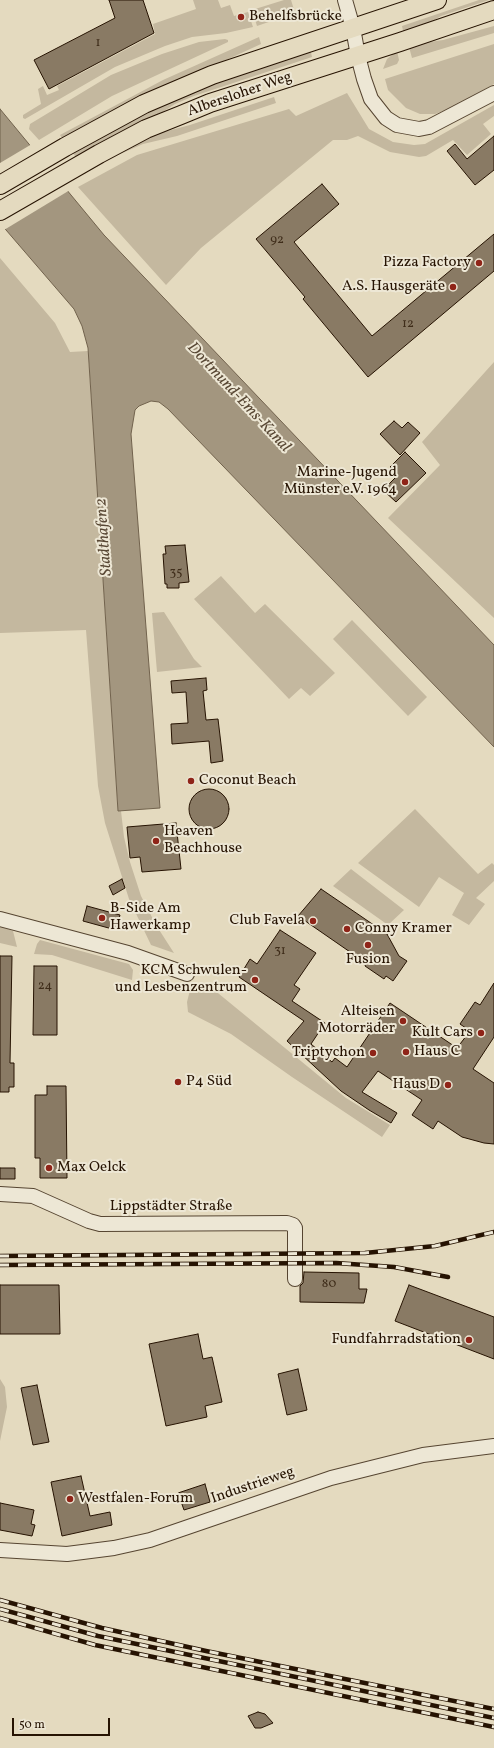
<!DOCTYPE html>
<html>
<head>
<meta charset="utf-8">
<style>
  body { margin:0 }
  #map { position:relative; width:494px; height:1748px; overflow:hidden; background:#e4dabf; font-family:Vollkorn,serif }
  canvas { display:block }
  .scale { position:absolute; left:12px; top:1718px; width:98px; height:18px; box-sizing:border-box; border:2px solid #261302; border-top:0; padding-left:5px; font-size:12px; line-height:14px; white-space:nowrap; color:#261302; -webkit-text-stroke:3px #ede7d5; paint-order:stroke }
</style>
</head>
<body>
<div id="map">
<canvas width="494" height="1748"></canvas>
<div class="scale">50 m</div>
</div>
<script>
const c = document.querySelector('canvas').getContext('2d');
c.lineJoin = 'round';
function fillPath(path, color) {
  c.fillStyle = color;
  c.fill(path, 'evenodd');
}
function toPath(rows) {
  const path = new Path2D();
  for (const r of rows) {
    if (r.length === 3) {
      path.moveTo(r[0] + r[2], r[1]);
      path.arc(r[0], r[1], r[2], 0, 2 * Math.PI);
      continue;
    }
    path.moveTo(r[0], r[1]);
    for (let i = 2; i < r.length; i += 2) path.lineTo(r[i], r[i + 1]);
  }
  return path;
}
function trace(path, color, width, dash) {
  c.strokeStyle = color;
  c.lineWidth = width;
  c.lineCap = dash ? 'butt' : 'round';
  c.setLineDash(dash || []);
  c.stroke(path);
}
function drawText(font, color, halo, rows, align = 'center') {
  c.font = font + ' Vollkorn,serif';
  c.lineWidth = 4;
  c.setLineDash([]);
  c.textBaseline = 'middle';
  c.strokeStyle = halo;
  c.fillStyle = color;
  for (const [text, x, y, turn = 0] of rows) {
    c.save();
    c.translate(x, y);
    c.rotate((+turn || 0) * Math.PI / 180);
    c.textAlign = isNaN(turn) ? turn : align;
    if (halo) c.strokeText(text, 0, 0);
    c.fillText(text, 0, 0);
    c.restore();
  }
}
fillPath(toPath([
  [193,0,218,0,221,8,230,5,234,16,248,12,253,27,226,33,192,37,165,46,115,67,25,119,23,118,23,115,41,104,38,89,43,86,47,95,59,90,57,86,155,34,153,24,196,9],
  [284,0,291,0,295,13,257,26,252,10],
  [479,0,489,0,441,16,423,27,404,35,402,26],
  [494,26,494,33,412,58,409,47,423,43,443,40],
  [259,37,261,44,198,73,63,139,60,135,163,80],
  [225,39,228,40,228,42,112,96,39,140,29,129,30,124,111,75,162,54,199,42],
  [494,44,494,84,449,109,435,114,420,114,406,108,388,90,385,79],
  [310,48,312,57,194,96,175,104,149,121,77,158,71,151,183,93],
  [397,51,399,60,397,64,383,69,387,59],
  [347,93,369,129,393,142,414,145,425,144,494,105,494,116,483,124,491,134,467,155,453,140,426,156,419,157,390,152,358,136,347,140,333,140,201,248,166,285,78,187,137,155,289,109,296,116],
  [274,97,276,103,177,136,143,144,120,154,89,171,86,167,152,135,190,125],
  [0,258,55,323,70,352,88,351,118,811,121,811,124,837,130,862,141,896,156,925,174,953,151,945,129,899,105,823,98,786,86,630,0,633],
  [494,362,494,618,388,518,440,465,422,442],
  [221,576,255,613,265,604,335,673,310,696,301,688,289,699,194,599],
  [164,612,194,659,202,667,157,672,152,613],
  [352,620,427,697,408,716,333,639],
  [415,809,478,874,492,863,494,865,494,881,476,898,485,904,469,925,452,915,464,893,439,877,419,907,358,863],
  [351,869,404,910,388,925,333,886],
  [0,926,13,931,17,947,0,943],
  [40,940,129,964,133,970,132,980,52,955,34,954,37,944],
  [200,984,213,989,346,1098,390,1125,382,1137,292,1077,231,1034,188,1012,187,1002,190,990],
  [0,1379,5,1387,7,1407,0,1441]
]), '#c4b89f');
const water = toPath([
  [0,109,104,235,494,645,494,747,168,409,159,402,151,401,139,406,135,410,131,434,160,808,118,811,88,348,82,326,74,309,0,223,0,109]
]);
fillPath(water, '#a3967f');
trace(water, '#71624d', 1);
fillPath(toPath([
  [32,144,70,190,4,230,0,226,0,163]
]), '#e4dabf');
const building = toPath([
  [109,0,143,0,154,33,49,89,34,60,115,18,109,0],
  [494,136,494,170,475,185,447,151,455,144,467,159,494,136],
  [322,184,339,204,294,242,372,336,494,234,494,271,368,377,303,299,305,297,256,239,322,184],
  [394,421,402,428,408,422,420,433,400,455,380,434,394,421],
  [405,452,426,473,396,502,383,490,398,475,390,467,405,452],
  [185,545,189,582,179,583,179,588,167,588,167,584,165,584,163,554,166,554,165,546,185,545],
  [206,678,207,690,203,691,206,720,218,719,223,761,211,763,209,741,172,744,171,724,188,723,186,692,172,693,171,681,206,678],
  [209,809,20],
  [176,823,181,869,142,872,140,857,130,858,127,827,176,823],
  [122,879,125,888,113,895,109,886,122,879],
  [321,889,387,934,399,956,407,961,393,981,386,976,384,979,365,966,366,963,298,916,321,889],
  [87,906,120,915,116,930,83,921,87,906],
  [280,930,316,953,294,985,300,989,292,1001,325,1023,311,1044,332,1062,335,1058,347,1067,390,1003,457,1048,470,1031,460,1024,475,1002,480,1005,494,983,494,1037,473,1069,494,1083,494,1144,484,1143,462,1137,438,1121,433,1129,412,1115,422,1100,378,1071,362,1092,397,1113,391,1123,369,1110,341,1091,287,1041,304,1021,239,977,250,959,257,964,280,930],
  [0,956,12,956,10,1063,14,1063,14,1087,9,1087,9,1092,0,1092,0,956],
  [34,966,57,966,57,1035,33,1035,34,966],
  [47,1086,66,1086,67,1178,40,1178,40,1158,35,1158,35,1095,47,1095,47,1086],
  [0,1168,15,1168,15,1179,0,1179,0,1168],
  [304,1272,359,1273,359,1289,367,1289,364,1303,300,1302,300,1286,303,1283,304,1272],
  [0,1285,59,1285,60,1334,0,1334,0,1285],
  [409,1285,494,1317,494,1359,395,1321,409,1285],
  [198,1334,203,1359,212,1357,222,1402,205,1406,207,1417,166,1426,149,1344,198,1334],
  [298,1369,307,1410,287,1415,278,1374,298,1369],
  [37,1385,49,1442,33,1445,21,1388,37,1385],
  [81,1476,90,1516,110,1512,112,1525,62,1536,51,1482,81,1476],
  [205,1484,210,1502,184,1510,178,1493,205,1484],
  [0,1503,34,1510,31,1524,35,1525,32,1536,0,1530,0,1503],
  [258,1712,265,1714,273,1723,261,1728,255,1728,248,1716,258,1712]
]);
fillPath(building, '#897a64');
trace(building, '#261302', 1);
const minor = toPath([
  [345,0,353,28,358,56,364,79,371,99,386,118,397,125,419,129,429,127,494,93],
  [0,919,128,953,187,974],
  [0,1194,33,1196,89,1221,100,1224,287,1223,293,1225,295,1228,295,1279],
  [0,1550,67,1554,114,1548,150,1540,331,1478,423,1455,494,1446]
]);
const major = toPath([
  [0,185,65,147,144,104,212,75,437,0],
  [0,211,99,154,146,129,181,115,210,103,400,42,494,10]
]);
trace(minor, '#564531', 16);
trace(major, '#261302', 20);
trace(minor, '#ede7d5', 14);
trace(major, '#e4dabf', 18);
const rail = toPath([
  [0,1256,365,1253,435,1246,494,1232],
  [0,1265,336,1263,394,1267,448,1277],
  [0,1600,102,1628,206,1651,494,1709],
  [0,1609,98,1636,494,1718],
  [0,1618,95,1645,494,1727]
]);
trace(rail, '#261302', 4.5);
trace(rail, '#ede7d5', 3, [9]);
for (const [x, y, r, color] of [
  [241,17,4,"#8f2418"],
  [479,263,4,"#8f2418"],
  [453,287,4,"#8f2418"],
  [405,482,4,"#8f2418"],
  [191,781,4,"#8f2418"],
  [156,841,4,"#8f2418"],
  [102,918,4,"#8f2418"],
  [313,921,4,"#8f2418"],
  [347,929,4,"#8f2418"],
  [368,945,4,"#8f2418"],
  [255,980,4,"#8f2418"],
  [403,1021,4,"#8f2418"],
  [481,1033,4,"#8f2418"],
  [406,1052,4,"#8f2418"],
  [373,1053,4,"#8f2418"],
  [178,1082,4,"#8f2418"],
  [448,1085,4,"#8f2418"],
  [49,1168,4,"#8f2418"],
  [469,1340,4,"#8f2418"],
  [70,1499,4,"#8f2418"]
]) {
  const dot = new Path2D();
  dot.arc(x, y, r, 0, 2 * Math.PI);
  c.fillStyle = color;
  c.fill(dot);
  trace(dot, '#ede7d5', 1.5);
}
drawText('13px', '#3f2d1a', null, [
  ["1",98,44],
  ["92",277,241],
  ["12",408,325],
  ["35",176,574],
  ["31",280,952],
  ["24",45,987],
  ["80",329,1285]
]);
drawText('15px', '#261302', '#ede7d5', [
  ["Behelfsbrücke",249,17,"left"],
  ["Pizza Factory",471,263],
  ["A.S. Hausgeräte",445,287],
  ["Marine-Jugend",397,473],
  ["Münster e.V. 1964",397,490],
  ["Coconut Beach",199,781,"left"],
  ["Heaven",164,832,"left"],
  ["Beachhouse",164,849,"left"],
  ["B-Side Am",110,909,"left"],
  ["Hawerkamp",110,926,"left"],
  ["Club Favela",305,921],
  ["Conny Kramer",355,929,"left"],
  ["Fusion",368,960,"center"],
  ["KCM Schwulen-",247,971],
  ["und Lesbenzentrum",247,988],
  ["Alteisen",395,1012],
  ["Motorräder",395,1029],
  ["Kult Cars",473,1033],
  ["Haus C",414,1052,"left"],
  ["Triptychon",365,1053],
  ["P4 Süd",186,1082,"left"],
  ["Haus D",440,1085],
  ["Max Oelck",57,1168,"left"],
  ["Fundfahrradstation",461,1340],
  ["Westfalen-Forum",78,1499,"left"]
], 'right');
drawText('15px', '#261302', '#ede7d5', [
  ["Albersloher Weg",240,95,-19],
  ["Lippstädter Straße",171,1207],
  ["Industrieweg",253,1486,-19]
]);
drawText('italic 16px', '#584734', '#ede7d5', [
  ["Dortmund-Ems-Kanal",238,398,47],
  ["Stadthafen 2",105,537,-94]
]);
</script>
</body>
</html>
